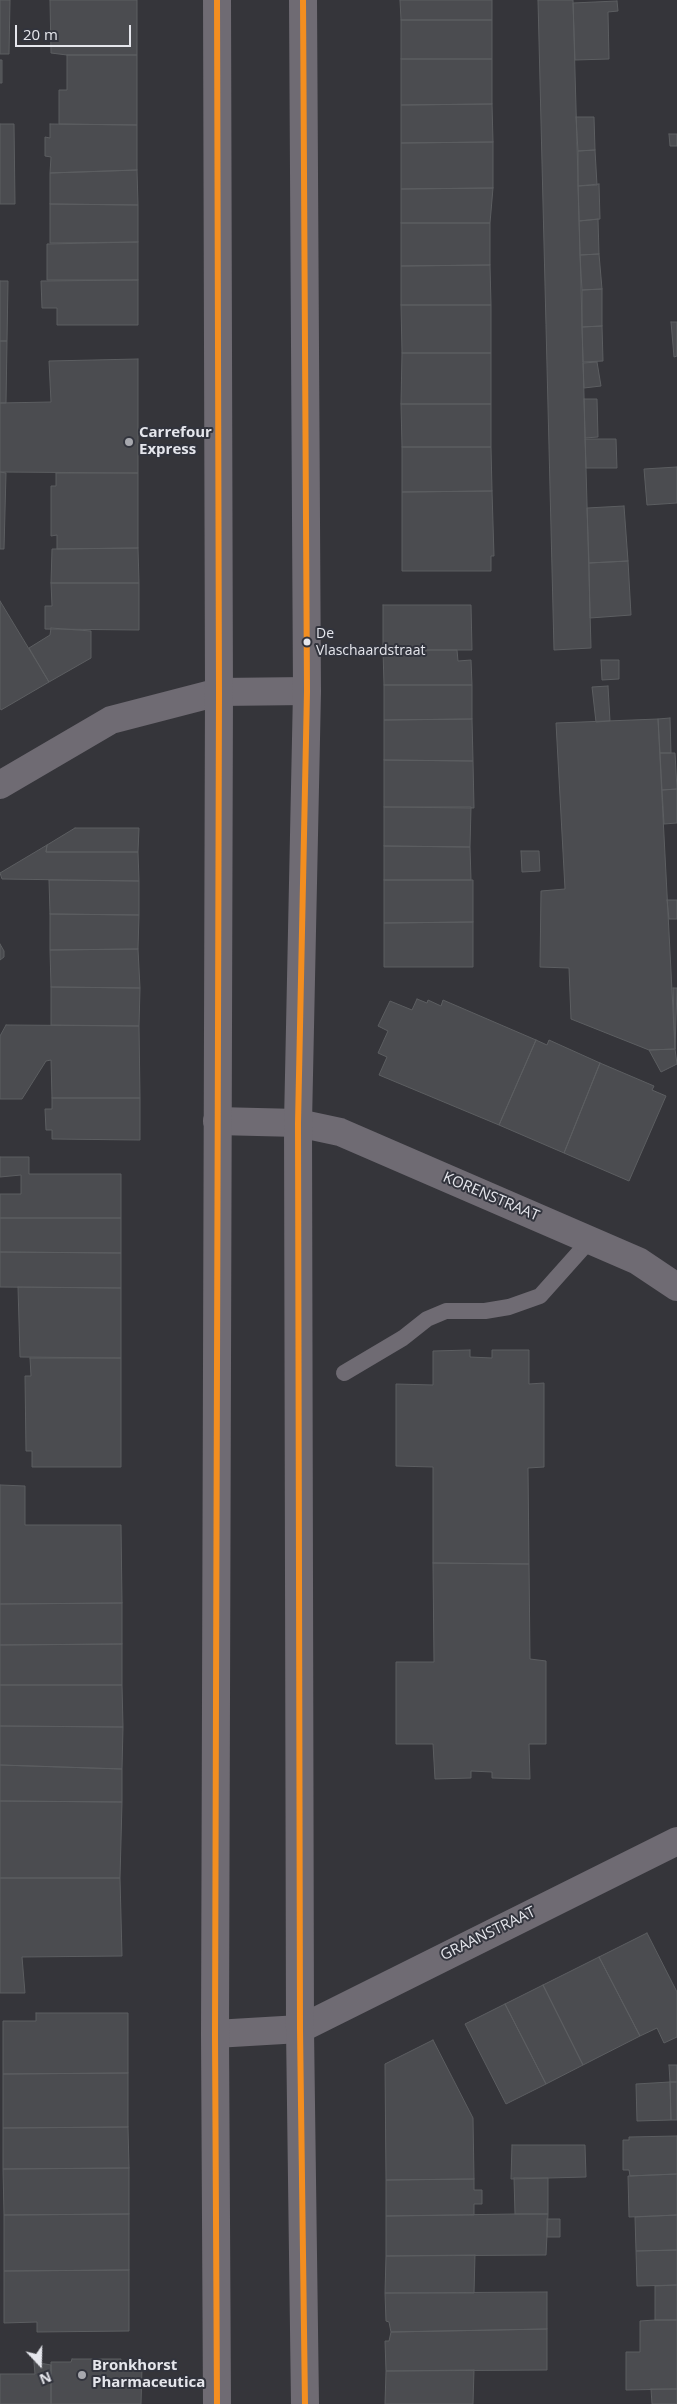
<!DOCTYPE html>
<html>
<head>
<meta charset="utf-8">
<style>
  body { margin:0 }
  #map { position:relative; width:677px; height:2404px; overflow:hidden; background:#35353a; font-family:"Open Sans",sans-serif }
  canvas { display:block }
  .north { position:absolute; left:15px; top:2339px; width:50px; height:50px; -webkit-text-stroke:4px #32343d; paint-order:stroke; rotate:159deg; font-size:14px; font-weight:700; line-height:20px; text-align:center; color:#e5e6ec }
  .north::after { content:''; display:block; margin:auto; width:18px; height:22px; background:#e5e6ec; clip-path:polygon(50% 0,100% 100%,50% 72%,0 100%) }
  .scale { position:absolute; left:15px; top:25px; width:116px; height:22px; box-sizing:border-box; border:2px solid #e5e6ec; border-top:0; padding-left:6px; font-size:15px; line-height:18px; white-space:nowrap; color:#e5e6ec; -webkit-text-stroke:4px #32343d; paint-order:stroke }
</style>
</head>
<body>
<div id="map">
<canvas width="677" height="2404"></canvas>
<div class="north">N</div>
<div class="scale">20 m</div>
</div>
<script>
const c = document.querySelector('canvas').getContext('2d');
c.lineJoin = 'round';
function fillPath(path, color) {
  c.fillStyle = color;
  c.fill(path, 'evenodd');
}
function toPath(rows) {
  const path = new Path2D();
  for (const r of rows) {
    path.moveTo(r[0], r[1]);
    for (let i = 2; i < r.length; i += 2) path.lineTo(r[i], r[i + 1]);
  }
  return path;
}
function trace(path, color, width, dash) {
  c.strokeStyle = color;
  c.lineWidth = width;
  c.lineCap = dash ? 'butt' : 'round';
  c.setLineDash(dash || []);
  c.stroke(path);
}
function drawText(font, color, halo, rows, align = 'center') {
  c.font = font + ' "Open Sans",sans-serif';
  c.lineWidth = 4;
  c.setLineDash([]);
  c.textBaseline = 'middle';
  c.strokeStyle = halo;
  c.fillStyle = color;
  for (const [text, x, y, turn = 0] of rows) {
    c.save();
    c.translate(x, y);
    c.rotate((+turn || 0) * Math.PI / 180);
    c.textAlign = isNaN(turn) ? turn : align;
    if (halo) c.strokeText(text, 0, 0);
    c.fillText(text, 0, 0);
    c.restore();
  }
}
const building = toPath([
  [0,0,10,0,9,54,0,54,0,0],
  [50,0,137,0,137,55,67,55,51,53,50,0],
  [400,0,492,0,492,20,401,20,400,0],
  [538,0,573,0,591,648,554,650,538,0],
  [617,1,618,11,608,12,609,59,575,60,573,3,617,1],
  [401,20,492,20,492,59,401,59,401,20],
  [67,55,137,55,137,125,59,124,59,90,67,90,67,55],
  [401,59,492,59,492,104,401,105,401,59],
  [0,60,2,60,2,83,0,83,0,60],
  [492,104,493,142,401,143,401,105,492,104],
  [576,117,594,117,595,150,578,151,576,117],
  [0,124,14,124,15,204,0,204,0,124],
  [50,124,137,125,137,170,50,173,51,157,45,156,45,137,50,138,50,124],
  [669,134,677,134,677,146,670,146,669,134],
  [493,142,493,188,401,189,401,143,493,142],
  [595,150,597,185,578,186,578,151,595,150],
  [137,170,138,205,50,204,50,173,137,170],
  [599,184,600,219,579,221,578,186,599,184],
  [493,188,490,223,401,223,401,189,493,188],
  [50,204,138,205,138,242,50,243,50,204],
  [598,219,599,254,580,255,579,221,598,219],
  [401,223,490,223,490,265,401,266,401,223],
  [138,242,138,280,47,280,47,244,138,242],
  [599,254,602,289,582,290,580,255,599,254],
  [490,265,491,305,401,305,401,266,490,265],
  [138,280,138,325,57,325,57,308,42,308,41,281,138,280],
  [0,281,8,281,7,341,0,341,0,281],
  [602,289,602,326,582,327,582,290,602,289],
  [401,305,491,305,491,353,402,353,401,305],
  [671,322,677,322,677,356,674,357,671,322],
  [602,326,603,361,583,362,582,327,602,326],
  [0,341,7,341,6,403,0,403,0,341],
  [402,353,491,353,491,404,401,404,402,353],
  [138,359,138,473,0,472,0,403,51,402,49,361,138,359],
  [597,362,601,386,584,388,583,363,597,362],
  [584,399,597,399,598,437,585,438,584,399],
  [401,404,491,404,491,447,402,447,401,404],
  [585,439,616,439,617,468,586,468,585,439],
  [402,447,491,447,492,491,402,492,402,447],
  [677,467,677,503,647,505,644,469,677,467],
  [0,472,6,473,4,549,0,549,0,472],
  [56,473,138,473,138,548,57,549,57,535,51,536,51,486,56,486,56,473],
  [492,491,494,556,491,556,491,571,402,571,402,492,492,491],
  [624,506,628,561,589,563,587,508,624,506],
  [138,548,139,583,51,583,52,549,138,548],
  [628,561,631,615,590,618,589,563,628,561],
  [51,583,139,583,139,630,45,629,45,606,52,606,51,583],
  [0,601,49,682,1,710,0,708,0,601],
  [383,605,471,605,472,650,383,650,383,605],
  [51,628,91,631,91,658,49,682,29,648,50,635,51,628],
  [383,650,457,650,458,661,471,660,472,685,384,685,383,650],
  [601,660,619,660,619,679,602,680,601,660],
  [384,685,472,685,472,719,384,720,384,685],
  [608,686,610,721,596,722,592,687,608,686],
  [670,718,671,753,660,753,658,719,670,718],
  [472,719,473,761,384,760,384,720,472,719],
  [658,719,675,1049,649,1050,571,1019,569,968,540,967,541,891,565,889,556,723,658,719],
  [660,753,675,753,677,789,662,790,660,753],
  [384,760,473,761,474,808,384,807,384,760],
  [677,789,677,823,664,824,662,790,677,789],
  [384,807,471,807,470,847,384,846,384,807],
  [75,828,139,828,138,852,46,852,47,845,75,828],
  [47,845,46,852,138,852,139,881,2,879,0,873,47,845],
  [384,846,470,847,471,880,384,880,384,846],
  [521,851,539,851,540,871,522,872,521,851],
  [49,880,139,881,139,915,50,914,49,880],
  [384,880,473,880,473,922,384,923,384,880],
  [667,900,677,900,677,919,669,919,667,900],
  [50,914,139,915,138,949,50,950,50,914],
  [473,922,473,967,384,967,384,923,473,922],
  [0,944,4,951,4,957,0,960,0,944],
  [138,949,140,988,51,987,50,950,138,949],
  [51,987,140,988,139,1026,51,1025,51,987],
  [673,988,677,988,675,1049,673,988],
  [417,999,427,1003,428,1000,441,1006,443,1000,536,1040,499,1125,379,1075,387,1057,378,1053,388,1031,378,1026,390,1001,412,1010,417,999],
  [6,1025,139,1026,140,1098,52,1098,51,1060,46,1061,22,1099,0,1099,0,1036,6,1025],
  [536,1040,547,1045,549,1040,600,1063,564,1153,499,1125,536,1040],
  [675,1049,677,1064,661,1072,649,1050,675,1049],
  [600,1063,654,1086,652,1090,666,1096,629,1181,564,1153,600,1063],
  [52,1098,140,1098,140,1140,52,1139,52,1130,46,1130,45,1109,52,1109,52,1098],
  [0,1157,29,1157,29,1174,121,1174,121,1218,0,1218,0,1194,21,1194,21,1175,0,1177,0,1157],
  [0,1218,121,1218,121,1253,0,1252,0,1218],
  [0,1252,121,1253,121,1288,0,1287,0,1252],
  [18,1287,121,1288,121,1358,20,1357,18,1287],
  [470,1350,470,1357,492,1358,492,1350,529,1350,529,1384,544,1383,544,1467,528,1468,529,1564,433,1563,433,1467,396,1466,396,1384,433,1385,433,1351,470,1350],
  [30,1358,121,1358,121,1467,32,1467,32,1451,26,1451,25,1376,31,1376,30,1358],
  [0,1485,25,1486,25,1525,121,1525,122,1603,0,1604,0,1485],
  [433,1563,529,1564,530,1659,546,1661,546,1744,529,1744,530,1779,492,1778,492,1772,471,1771,471,1778,435,1779,433,1744,396,1744,396,1662,434,1662,433,1563],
  [122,1603,122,1644,0,1645,0,1604,122,1603],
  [122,1644,122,1685,0,1685,0,1645,122,1644],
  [0,1685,122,1685,123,1727,0,1726,0,1685],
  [0,1726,123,1727,122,1769,0,1765,0,1726],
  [0,1765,122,1769,122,1802,0,1801,0,1765],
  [0,1801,122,1802,120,1878,0,1878,0,1801],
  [0,1878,120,1878,122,1956,22,1957,25,1993,0,1993,0,1878],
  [647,1933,677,1992,677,2037,664,2043,657,2028,640,2036,599,1957,647,1933],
  [599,1957,640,2036,583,2065,543,1985,599,1957],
  [543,1985,583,2065,546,2084,505,2004,543,1985],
  [505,2004,546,2084,506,2104,465,2024,505,2004],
  [36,2013,128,2013,128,2073,3,2074,3,2021,36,2021,36,2013],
  [433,2040,473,2118,474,2179,386,2180,385,2064,433,2040],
  [669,2065,677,2065,677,2082,670,2082,669,2065],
  [128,2073,128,2127,3,2128,3,2074,128,2073],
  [670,2082,671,2120,637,2121,636,2084,670,2082],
  [670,2082,677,2082,677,2120,671,2120,670,2082],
  [128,2127,129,2168,3,2169,3,2128,128,2127],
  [677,2136,677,2174,630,2176,629,2170,623,2170,623,2140,629,2140,629,2137,677,2136],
  [512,2145,585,2145,586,2177,511,2179,512,2145],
  [129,2168,129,2214,4,2215,3,2169,129,2168],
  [677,2174,677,2215,629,2217,628,2176,677,2174],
  [514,2178,548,2178,548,2214,515,2214,514,2178],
  [474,2179,474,2190,482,2190,482,2204,474,2204,474,2215,386,2216,386,2180,474,2179],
  [129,2214,129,2270,4,2271,4,2215,129,2214],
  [515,2214,548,2214,546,2255,386,2256,386,2216,515,2214],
  [677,2215,677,2250,636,2251,635,2217,677,2215],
  [547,2219,560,2219,560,2237,547,2237,547,2219],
  [677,2250,677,2285,637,2286,636,2251,677,2250],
  [475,2255,474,2293,385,2293,386,2256,475,2255],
  [129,2270,129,2331,37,2332,37,2322,4,2323,4,2271,129,2270],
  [677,2285,677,2320,655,2320,655,2286,677,2285],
  [547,2292,547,2329,391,2332,389,2322,386,2321,385,2293,547,2292],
  [655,2320,677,2320,677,2389,626,2390,626,2352,640,2352,640,2321,655,2320],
  [547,2329,547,2370,386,2371,385,2341,389,2341,391,2332,547,2329],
  [72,2359,121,2359,121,2365,142,2367,141,2404,51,2404,51,2362,71,2362,72,2359],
  [34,2362,51,2365,51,2404,0,2404,0,2374,35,2374,34,2362],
  [474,2370,473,2404,385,2404,386,2371,474,2370],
  [651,2389,677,2389,677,2404,652,2404,651,2389]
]);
fillPath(building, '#4b4c50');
trace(building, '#5c5e61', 1);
trace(toPath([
  [344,1373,403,1338,427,1319,446,1311,485,1311,509,1307,540,1296,590,1240]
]), '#6f6b73', 16);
trace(toPath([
  [0,785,111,720,219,692,307,691],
  [217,1121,298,1123,340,1132,638,1261,677,1287],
  [215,2034,300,2029,677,1841]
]), '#6f6b73', 28);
trace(toPath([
  [217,0,219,692,215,2034,217,2404],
  [303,0,307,691,298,1123,300,2029,305,2404]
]), '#6f6b73', 28);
trace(toPath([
  [217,0,219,692,215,2034,217,2404],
  [303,0,307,691,298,1123,300,2029,305,2404]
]), '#f38e20', 6);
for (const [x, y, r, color] of [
  [129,442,5,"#a7a8ae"],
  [307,642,4.5,"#e5e6ec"],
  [82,2375,5,"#a7a8ae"]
]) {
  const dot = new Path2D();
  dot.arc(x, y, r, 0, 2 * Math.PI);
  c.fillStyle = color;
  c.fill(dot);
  trace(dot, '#32343d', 2);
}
drawText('14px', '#e5e6ec', '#32343d', [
  ["De",316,634],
  ["Vlaschaardstraat",316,651]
], 'left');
drawText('bold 15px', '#e5e6ec', '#32343d', [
  ["Carrefour",139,433],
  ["Express",139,450],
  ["Bronkhorst",92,2366],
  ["Pharmaceutica",92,2383]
], 'left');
drawText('15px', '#e5e6ec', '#32343d', [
  ["KORENSTRAAT",491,1197,23],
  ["GRAANSTRAAT",488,1934,-26]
]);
</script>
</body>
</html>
